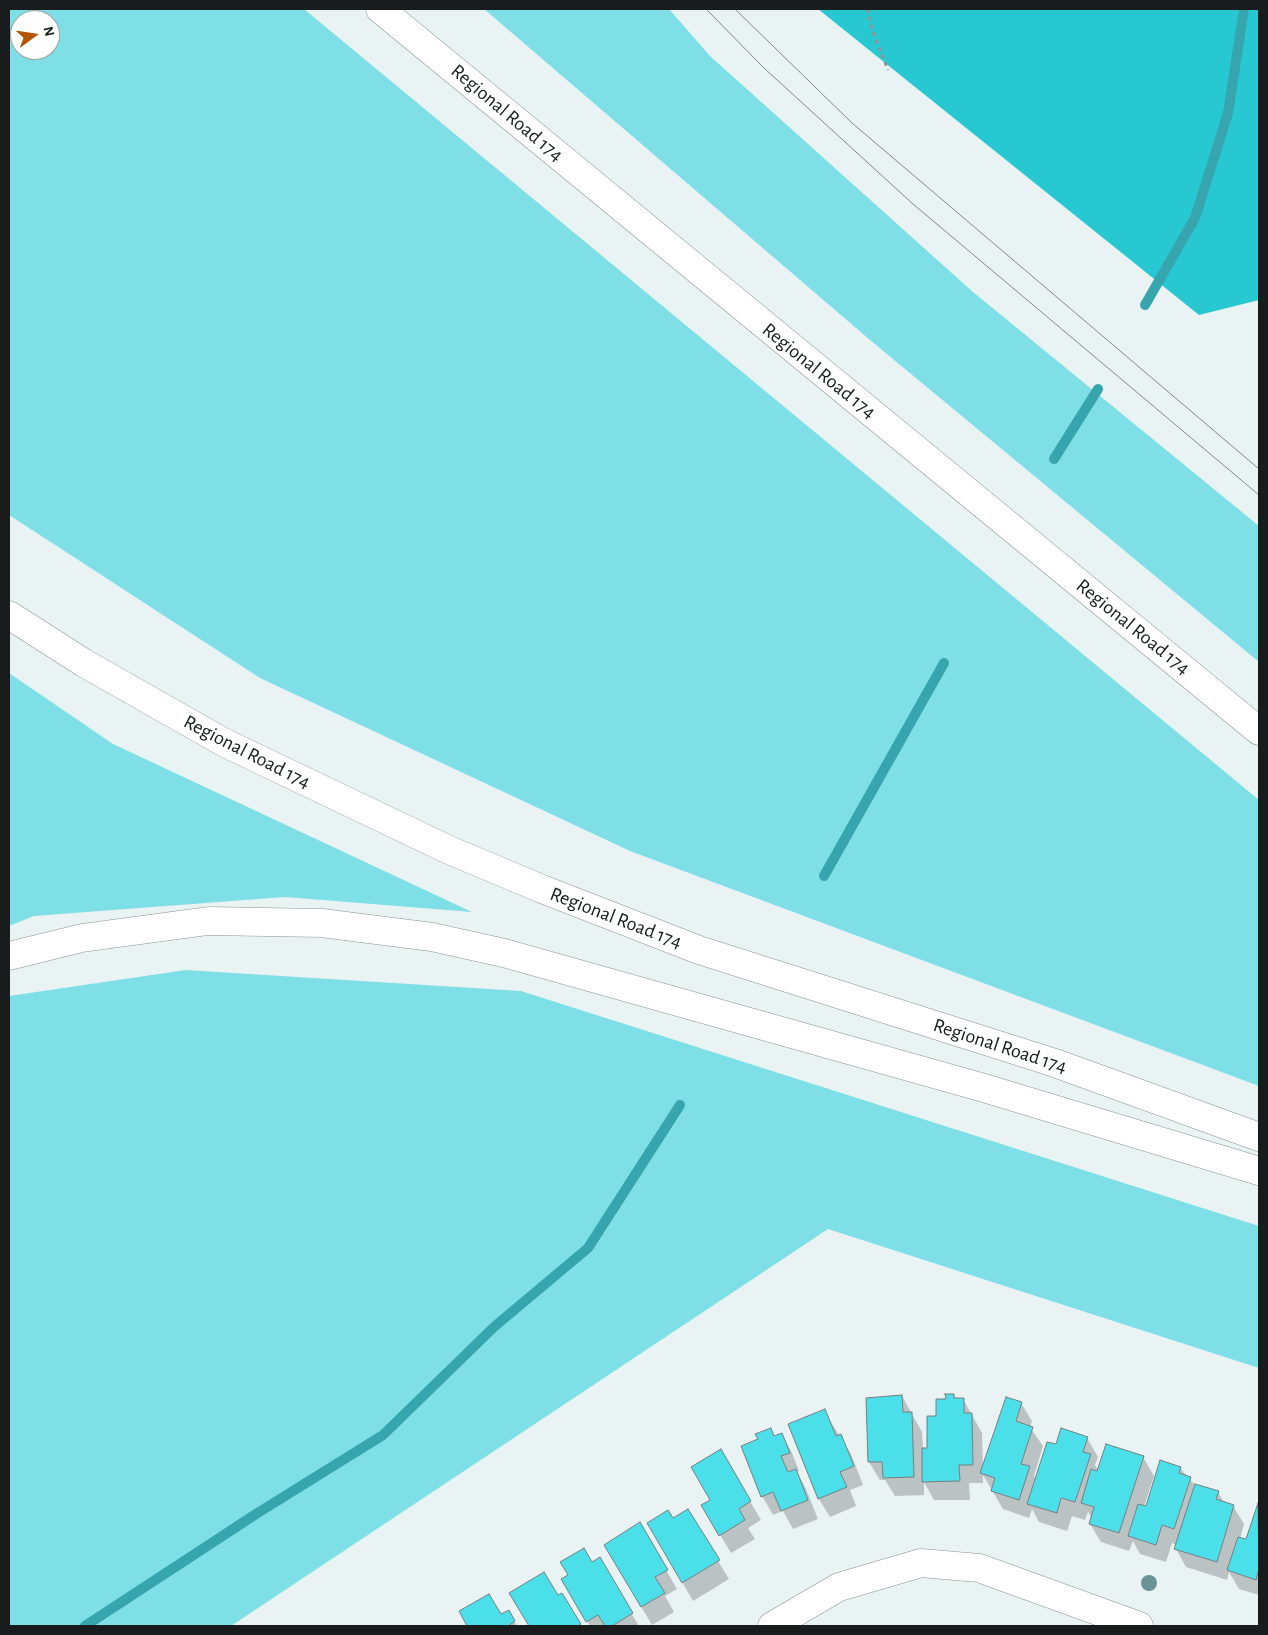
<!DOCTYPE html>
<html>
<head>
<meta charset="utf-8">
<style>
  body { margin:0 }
  #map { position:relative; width:1268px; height:1635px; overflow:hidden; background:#eaf3f4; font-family:"Alegreya Sans",sans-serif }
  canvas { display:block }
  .frame { position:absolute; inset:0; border:10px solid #191c1c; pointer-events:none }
  .north { position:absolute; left:10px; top:10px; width:50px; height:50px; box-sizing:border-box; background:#fdffff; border:1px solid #a2a4a4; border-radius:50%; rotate:76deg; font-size:14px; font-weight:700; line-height:20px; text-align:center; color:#191c1c }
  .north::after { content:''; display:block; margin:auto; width:18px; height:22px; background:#b25500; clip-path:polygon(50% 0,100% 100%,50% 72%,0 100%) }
</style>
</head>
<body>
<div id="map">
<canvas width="1268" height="1635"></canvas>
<div class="frame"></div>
<div class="north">N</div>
</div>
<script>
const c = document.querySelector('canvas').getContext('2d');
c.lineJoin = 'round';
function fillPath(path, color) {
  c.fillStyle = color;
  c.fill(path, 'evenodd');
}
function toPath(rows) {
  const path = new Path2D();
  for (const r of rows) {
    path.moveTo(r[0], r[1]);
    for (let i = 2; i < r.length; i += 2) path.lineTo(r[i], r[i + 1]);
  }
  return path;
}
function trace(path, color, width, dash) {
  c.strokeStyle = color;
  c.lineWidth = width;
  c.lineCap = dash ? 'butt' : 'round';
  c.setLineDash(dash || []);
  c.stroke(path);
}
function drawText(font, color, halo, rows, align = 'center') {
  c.font = font + ' "Alegreya Sans",sans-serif';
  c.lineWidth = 4;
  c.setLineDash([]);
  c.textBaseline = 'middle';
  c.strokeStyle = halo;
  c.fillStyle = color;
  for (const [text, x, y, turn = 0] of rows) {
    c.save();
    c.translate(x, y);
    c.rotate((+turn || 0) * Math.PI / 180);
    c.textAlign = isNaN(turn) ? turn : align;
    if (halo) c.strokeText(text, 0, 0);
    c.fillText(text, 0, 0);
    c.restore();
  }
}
fillPath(toPath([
  [9,9,304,9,1259,800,1259,1086,630,851,260,678,9,515],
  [20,20,50,20,50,50,20,50],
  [484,9,669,9,710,56,973,292,1259,526,1259,662,870,340],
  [9,673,113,744,472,912,285,897,34,916,9,926],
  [186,970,521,991,1259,1226,1259,1368,828,1229,231,1626,9,1626,9,996]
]), '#7fdfe7');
fillPath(toPath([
  [818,9,1259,9,1259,300,1199,315]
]), '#28c8d2');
fillPath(toPath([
  [954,1395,956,1400,963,1399,982,1433,983,1469,1021,1403,1032,1421,1030,1427,1043,1446,1034,1476,1036,1480,1057,1446,1087,1438,1098,1457,1095,1465,1098,1470,1143,1457,1154,1476,1144,1507,1147,1507,1180,1468,1195,1485,1218,1492,1224,1503,1233,1506,1244,1524,1240,1539,1247,1541,1259,1506,1259,1595,1239,1589,1229,1572,1227,1580,1186,1567,1176,1549,1177,1545,1172,1543,1166,1562,1140,1554,1133,1541,1129,1551,1101,1542,1090,1524,1092,1518,1088,1512,1085,1520,1072,1516,1067,1531,1039,1522,1032,1509,1029,1518,1003,1509,983,1475,983,1483,969,1483,970,1500,934,1500,924,1482,924,1495,895,1496,885,1480,880,1480,869,1462,902,1396,922,1432,923,1449,929,1449,938,1417,947,1400],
  [824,1411,851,1454,863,1485,850,1490,856,1506,830,1517,819,1499],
  [782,1435,792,1453,799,1471,797,1472,806,1489,818,1519,793,1529,783,1511,773,1515,762,1496,774,1437],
  [720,1450,761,1520,748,1528,755,1539,731,1553,703,1506,711,1501],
  [673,1520,718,1561,729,1579,693,1601,649,1524],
  [639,1524,677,1589,665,1596,674,1612,652,1625,616,1564],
  [599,1559,639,1626,590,1626,563,1580],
  [511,1593,557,1597,562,1595,581,1626,530,1626],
  [508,1611,517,1626,468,1626,460,1612,501,1616]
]), '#0003');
trace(toPath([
  [1145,305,1195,218,1228,113,1244,9],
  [1054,459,1098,389],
  [824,876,944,663],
  [85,1626,256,1514,383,1435,494,1327,588,1248,680,1105]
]), '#36a5ad', 10);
const building = toPath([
  [945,1394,954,1394,954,1398,964,1398,964,1413,972,1413,973,1465,959,1465,960,1481,922,1482,922,1448,927,1448,927,1416,936,1416,936,1399,946,1399,945,1394],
  [902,1395,903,1412,912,1412,914,1477,883,1478,882,1462,868,1462,866,1398,902,1395],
  [1006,1397,1022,1402,1016,1421,1033,1427,1021,1464,1030,1466,1019,1500,991,1491,995,1478,980,1473,1006,1397],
  [825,1409,836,1436,841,1434,854,1466,840,1472,847,1487,818,1499,788,1424,825,1409],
  [771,1428,774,1436,782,1433,790,1453,781,1456,788,1472,796,1469,808,1500,781,1511,773,1492,761,1497,741,1446,758,1439,755,1434,771,1428],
  [1061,1428,1088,1437,1083,1452,1091,1454,1075,1502,1061,1498,1057,1513,1027,1504,1047,1442,1056,1444,1061,1428],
  [1106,1444,1144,1456,1119,1533,1089,1524,1094,1507,1081,1503,1091,1469,1097,1471,1106,1444],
  [721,1449,751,1501,739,1509,745,1520,719,1536,701,1505,710,1500,691,1467,721,1449],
  [1160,1460,1181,1467,1179,1473,1191,1477,1174,1529,1162,1525,1156,1545,1128,1536,1138,1504,1146,1506,1160,1460],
  [1195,1484,1219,1491,1216,1499,1234,1505,1217,1562,1174,1549,1195,1484],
  [1258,1503,1259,1569,1256,1580,1227,1570,1238,1537,1246,1539,1258,1503],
  [688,1509,720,1560,682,1583,647,1523,668,1510,673,1518,688,1509],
  [640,1522,668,1570,655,1577,665,1593,641,1607,604,1545,640,1522],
  [584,1548,592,1562,600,1557,633,1613,612,1626,605,1626,598,1615,586,1622,561,1579,568,1575,560,1562,584,1548],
  [544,1572,558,1595,562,1593,581,1624,577,1626,529,1626,509,1593,544,1572],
  [489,1594,501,1614,509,1610,515,1621,508,1626,467,1626,459,1611,489,1594]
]);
fillPath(building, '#4bdfe9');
trace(building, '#767f7f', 1);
const minor = toPath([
  [772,1626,839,1587,921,1563,979,1568,1139,1626]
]);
const highway = toPath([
  [380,9,1259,731],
  [9,615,84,663,225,743,449,850,542,889,699,950,1055,1063,1259,1137],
  [9,956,82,938,208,921,322,923,432,937,504,953,984,1088,1259,1171]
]);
trace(minor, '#8a9393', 29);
trace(highway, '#8a9393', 29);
trace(toPath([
  [867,9,873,32,888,70]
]), '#8e9595', 3, [4, 4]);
trace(minor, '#fff', 28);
trace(highway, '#fff', 28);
trace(toPath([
  [706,9,764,68,913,204,1259,495],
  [735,9,852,123,1259,469]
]), '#818788', 1);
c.fillStyle = '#699396';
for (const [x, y] of [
  [1149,1583]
]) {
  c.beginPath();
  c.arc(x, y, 8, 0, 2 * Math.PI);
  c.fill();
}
drawText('20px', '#191c1c', '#fdffff', [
  ["Regional Road 174",507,113,40],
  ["Regional Road 174",819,371,39],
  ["Regional Road 174",1133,627,39],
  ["Regional Road 174",247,752,27],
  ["Regional Road 174",616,918,21],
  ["Regional Road 174",1000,1046,18]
]);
</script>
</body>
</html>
